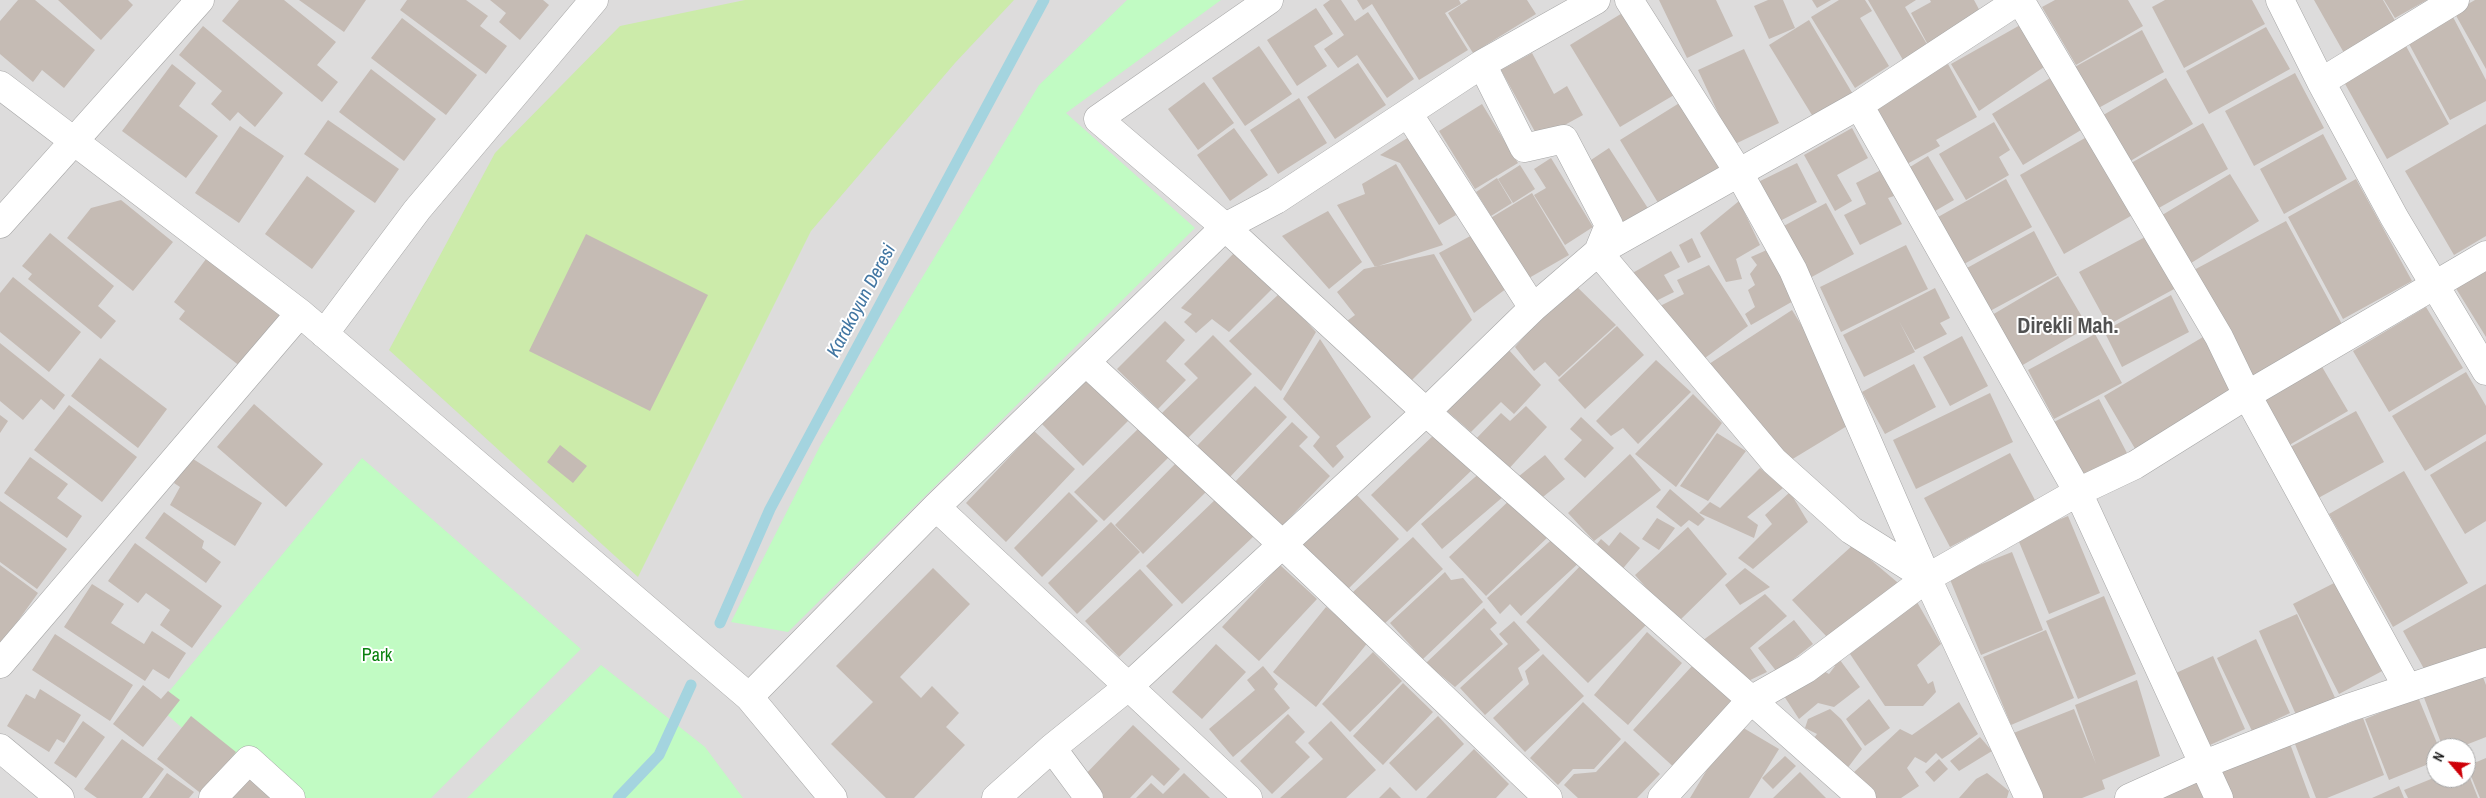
<!DOCTYPE html>
<html>
<head>
<meta charset="utf-8">
<style>
  body { margin:0 }
  #map { position:relative; width:2486px; height:798px; overflow:hidden; background:#f0ece5; font-family:"Archivo Narrow",sans-serif }
  canvas { display:block }
  .north { position:absolute; left:2426px; top:738px; width:50px; height:50px; box-sizing:border-box; background:#fff; border:1px solid #a5a5a5; border-radius:50%; rotate:297deg; font-size:14px; font-weight:700; line-height:20px; text-align:center; color:#1f1f1f }
  .north::after { content:''; display:block; margin:auto; width:18px; height:22px; background:#ce0008; clip-path:polygon(50% 0,100% 100%,50% 72%,0 100%) }
</style>
</head>
<body>
<div id="map">
<canvas width="2486" height="798"></canvas>
<div class="north">N</div>
</div>
<script>
const c = document.querySelector('canvas').getContext('2d');
c.lineJoin = 'round';
function fillPath(path, color) {
  c.fillStyle = color;
  c.fill(path, 'evenodd');
}
function toPath(rows) {
  const path = new Path2D();
  for (const r of rows) {
    path.moveTo(r[0], r[1]);
    for (let i = 2; i < r.length; i += 2) path.lineTo(r[i], r[i + 1]);
  }
  return path;
}
function trace(path, color, width, dash) {
  c.strokeStyle = color;
  c.lineWidth = width;
  c.lineCap = dash ? 'butt' : 'round';
  c.setLineDash(dash || []);
  c.stroke(path);
}
function drawText(font, color, halo, rows, align = 'center') {
  c.font = font + ' "Archivo Narrow",sans-serif';
  c.lineWidth = 4;
  c.setLineDash([]);
  c.textBaseline = 'middle';
  c.strokeStyle = halo;
  c.fillStyle = color;
  for (const [text, x, y, turn = 0] of rows) {
    c.save();
    c.translate(x, y);
    c.rotate((+turn || 0) * Math.PI / 180);
    c.textAlign = isNaN(turn) ? turn : align;
    if (halo) c.strokeText(text, 0, 0);
    c.fillText(text, 0, 0);
    c.restore();
  }
}
fillPath(toPath([
  [0,0,2486,0,2486,798,0,798],
  [2436,748,2466,748,2466,778,2436,778]
]), '#dddcdc');
fillPath(toPath([
  [745,0,1014,0,955,63,811,231,638,577,389,350,495,153,620,26]
]), '#ccebaa');
fillPath(toPath([
  [1127,0,1221,0,1066,113,1195,228,788,632,731,622,820,446,1039,85],
  [362,458,581,649,431,798,263,798,157,706],
  [601,665,705,747,743,798,467,798]
]), '#c1fbc3');
trace(toPath([
  [720,623,770,509,1044,0],
  [618,798,659,755,691,685]
]), '#a4d4df', 11);
fillPath(toPath([
  [18,0,35,0,95,50,64,88,42,70,33,82,0,54,0,21],
  [58,0,128,0,133,5,101,40],
  [239,0,284,0,336,42,317,65,338,82,322,102,222,21],
  [299,0,366,0,344,32],
  [407,0,466,0,488,16,480,26,507,46,486,74,400,10],
  [490,0,543,0,549,5,520,40,499,22,506,13],
  [1330,0,1341,0,1355,21,1368,12,1414,79,1387,98,1357,55,1338,68,1324,49,1344,35,1323,5],
  [1357,0,1459,0,1461,4,1445,13,1468,50,1419,80,1372,4,1363,10],
  [1468,0,1527,0,1536,14,1473,53,1448,13],
  [1659,0,1716,0,1733,36,1687,58],
  [1768,0,1783,0,1795,28,1769,39,1754,6],
  [1812,0,1831,0,1817,8],
  [1839,0,1865,0,1872,11,1860,18,1889,66,1855,88,1811,17],
  [1868,0,1916,0,1905,7,1928,46,1903,60],
  [1930,0,1974,0,1982,15,1928,45,1911,13,1931,2],
  [2055,0,2128,0,2143,26,2076,65,2042,7],
  [2165,0,2252,0,2265,24,2184,68,2152,7],
  [2314,0,2383,0,2401,31,2348,60],
  [2384,0,2427,0,2395,18],
  [2475,0,2486,0,2486,69,2454,12],
  [1316,8,1333,34,1314,46,1327,66,1297,86,1267,40],
  [1624,12,1674,95,1620,127,1570,45],
  [2453,17,2486,80,2486,101,2450,120,2408,42],
  [402,18,477,75,446,115,371,58],
  [1809,20,1854,96,1815,120,1769,45],
  [2022,24,2047,65,1979,111,1951,64],
  [203,26,283,93,255,127,238,112,230,121,211,104,222,91,179,55],
  [2266,27,2290,69,2209,114,2186,71],
  [2142,30,2164,72,2093,111,2071,69],
  [1259,46,1292,94,1245,126,1212,78],
  [2406,46,2449,124,2387,159,2344,82],
  [1744,49,1779,123,1733,145,1698,70],
  [1532,53,1554,94,1567,86,1583,115,1539,139,1501,70],
  [1358,63,1386,105,1335,139,1307,97],
  [172,64,196,83,179,106,218,136,186,178,122,131],
  [1948,64,1977,117,1936,140,1940,146,1907,164,1875,104],
  [371,69,436,119,404,161,339,112],
  [2295,73,2324,128,2254,166,2225,111],
  [2055,75,2086,127,2023,165,1992,114],
  [2166,78,2193,124,2127,163,2100,117],
  [1204,82,1234,123,1198,150,1168,109],
  [1299,98,1327,143,1278,174,1250,130],
  [1681,102,1725,172,1663,211,1620,140],
  [1482,104,1518,163,1475,189,1439,131],
  [328,120,399,169,375,203,304,154],
  [1994,122,2010,150,1999,157,2009,175,1966,200,1939,154],
  [2203,123,2228,169,2157,209,2131,163],
  [2486,124,2486,236,2454,255,2405,171],
  [240,126,284,156,239,223,195,193],
  [1234,128,1268,175,1230,201,1197,155],
  [1852,128,1868,158,1837,175,1852,201,1835,211,1804,155],
  [1414,134,1456,215,1439,225,1400,163,1380,155],
  [2092,134,2136,213,2064,254,2020,175],
  [2323,134,2347,179,2284,214,2260,169],
  [1609,148,1651,213,1627,229,1585,164],
  [1928,156,1954,200,1935,211,1910,167],
  [1551,158,1593,227,1565,245,1534,195,1546,188,1534,169],
  [1797,163,1817,202,1774,224,1754,184],
  [1396,164,1443,245,1375,267,1337,205,1365,194,1362,184],
  [1520,165,1535,189,1513,203,1498,179],
  [1881,170,1894,196,1888,198,1902,224,1860,245,1844,215,1866,204,1856,183],
  [2230,174,2259,221,2183,268,2154,220],
  [307,176,355,211,312,269,265,234],
  [1497,178,1512,203,1491,216,1476,192],
  [2006,179,2032,227,1964,264,1938,217],
  [2356,179,2412,281,2343,319,2288,217],
  [1532,193,1569,255,1529,278,1489,219],
  [121,200,173,242,133,291,67,238,91,208],
  [1739,201,1760,245,1736,259,1742,279,1726,282,1700,233],
  [1826,203,1854,254,1808,279,1780,228],
  [1328,211,1362,262,1329,289,1282,236],
  [2286,221,2344,328,2250,379,2192,271],
  [2034,231,2057,275,1990,311,1967,268],
  [50,233,114,286,98,306,116,321,101,339,28,279,32,274,22,266],
  [586,234,708,295,650,411,529,351],
  [1474,234,1507,288,1474,313,1439,253],
  [2147,236,2176,288,2108,325,2079,272],
  [1692,238,1701,257,1688,263,1679,245],
  [1906,245,1928,289,1841,332,1820,287],
  [1769,249,1795,300,1751,325,1745,314,1755,307,1748,290,1755,285,1750,274,1757,265,1751,257],
  [1671,251,1680,267,1664,275,1674,292,1652,303,1629,275],
  [1234,253,1272,289,1229,332,1212,319,1196,333,1184,322,1192,314,1181,308],
  [1434,254,1472,320,1406,386,1347,321,1355,315,1337,292,1364,269],
  [209,255,287,315,245,370,179,319,185,311,174,302],
  [2486,261,2486,337,2452,282],
  [1709,265,1748,326,1705,358,1658,307,1684,294,1677,280],
  [2058,276,2088,327,2021,366,1992,315],
  [13,277,81,332,49,372,0,332,0,293],
  [1572,282,1616,325,1559,377,1545,362,1534,371,1515,347],
  [1935,288,1950,318,1940,323,1947,334,1915,350,1899,321,1915,352,1864,377,1843,335],
  [1280,293,1316,332,1281,391,1229,341],
  [2171,295,2189,332,2122,367,2104,331],
  [2426,307,2463,368,2389,412,2353,351],
  [1792,310,1831,373,1847,426,1791,460,1709,364],
  [1165,321,1185,340,1166,361,1186,380,1158,409,1117,369],
  [1617,326,1644,355,1585,409,1558,380],
  [2095,334,2122,383,2054,419,2028,370],
  [1213,335,1252,374,1187,439,1162,413,1198,378,1184,364],
  [1962,336,1988,386,1950,406,1923,357],
  [2203,337,2236,393,2137,452,2104,396],
  [1320,339,1371,417,1336,446,1344,457,1333,468,1313,446,1320,437,1283,399],
  [0,343,65,395,54,410,41,399,23,420,0,401],
  [1508,349,1541,385,1514,414,1501,402,1471,432,1447,411],
  [100,358,167,409,138,448,71,396],
  [1656,360,1691,392,1638,444,1623,428,1611,436,1596,421],
  [2318,360,2348,411,2286,447,2256,395],
  [1914,364,1936,407,1885,434,1862,392],
  [2466,372,2486,406,2486,434,2425,471,2392,416],
  [1086,379,1128,421,1083,466,1041,423],
  [1255,386,1287,417,1229,478,1197,446],
  [1990,393,2013,442,1916,489,1893,440],
  [1693,394,1722,423,1676,487,1635,454],
  [2099,399,2128,455,2080,479,2052,423],
  [254,404,323,464,286,507,217,447],
  [69,405,137,457,102,502,34,450],
  [1526,406,1547,427,1505,473,1473,442,1501,413,1510,421],
  [2356,411,2384,462,2311,502,2283,451],
  [0,415,8,421,0,433],
  [1581,417,1614,448,1585,478,1564,459,1582,440,1570,429],
  [1292,422,1308,437,1299,446,1330,476,1279,529,1233,484],
  [1140,427,1169,457,1104,521,1074,492],
  [1034,431,1075,469,1006,542,966,503],
  [1437,432,1473,469,1407,532,1371,495],
  [1717,433,1746,451,1708,501,1680,486],
  [2486,441,2486,521,2465,534,2430,475],
  [560,445,587,466,573,483,547,462],
  [2010,453,2036,502,1950,547,1924,498],
  [1630,454,1661,490,1594,541,1568,513],
  [1545,455,1565,479,1538,501,1518,477],
  [30,457,68,484,57,498,82,516,67,538,4,493],
  [190,457,262,503,235,546,170,505,180,487,174,483],
  [1179,460,1209,489,1143,554,1115,525],
  [1760,468,1783,488,1747,517,1758,525,1754,538,1699,513,1710,502,1720,508],
  [1482,471,1504,496,1442,549,1421,524],
  [2404,471,2468,583,2393,627,2329,514],
  [1670,489,1705,519,1698,526,1689,520,1681,527,1656,507],
  [1069,492,1098,521,1042,577,1014,548],
  [1790,492,1808,522,1753,569,1738,558,1772,524,1765,515],
  [1355,493,1399,539,1347,590,1302,545],
  [1217,498,1254,536,1182,604,1146,566],
  [1512,498,1548,537,1486,596,1449,557],
  [0,501,67,549,37,589,0,562],
  [164,512,204,541,202,548,221,562,206,583,145,538],
  [2068,516,2100,593,2049,614,2017,537],
  [1657,518,1675,528,1659,550,1642,539],
  [1111,522,1140,552,1077,614,1048,583],
  [1688,527,1727,574,1677,623,1635,575],
  [1620,532,1640,548,1620,572,1592,550,1601,539,1609,546],
  [1559,533,1583,559,1521,616,1510,604,1500,614,1487,598],
  [1413,537,1443,569,1383,625,1353,592],
  [135,543,222,606,192,648,160,625,170,610,146,593,138,603,108,581],
  [1853,545,1903,587,1827,637,1792,600],
  [2012,552,2043,630,1981,655,1949,577],
  [1585,561,1648,623,1588,683,1526,622],
  [0,565,38,593,0,646],
  [1280,565,1317,599,1259,661,1222,627],
  [933,568,970,604,900,677,921,698,932,686,959,713,946,727,965,745,914,798,886,798,831,744,873,702,836,666],
  [1745,568,1770,587,1740,605,1725,585],
  [1140,569,1173,605,1119,657,1085,621],
  [1445,572,1451,580,1463,578,1483,602,1423,659,1390,623],
  [2340,580,2386,669,2339,694,2293,604],
  [92,584,124,604,111,623,144,644,152,631,186,653,169,679,153,669,145,681,64,627],
  [2486,584,2486,653,2428,676,2403,631],
  [1765,594,1787,616,1750,648,1767,672,1746,682,1702,641],
  [2104,596,2136,674,2078,699,2046,621],
  [1917,602,1941,644,1917,665,1928,684,1933,681,1936,692,1923,706,1885,706,1850,654],
  [1326,607,1369,641,1316,707,1273,672],
  [1484,608,1497,623,1490,629,1503,644,1455,687,1426,663],
  [2297,614,2336,700,2297,717,2259,631],
  [1794,620,1813,644,1777,672,1758,648],
  [1514,621,1540,650,1518,668,1523,680,1485,715,1460,688,1508,644,1499,634],
  [2046,630,2074,698,2011,725,1983,657],
  [1647,632,1682,663,1628,725,1594,695],
  [55,634,133,685,110,721,32,670],
  [2256,639,2290,713,2252,731,2217,658],
  [1216,644,1246,672,1202,719,1172,692],
  [1373,652,1402,681,1350,732,1322,704],
  [1543,654,1584,696,1525,752,1493,718,1529,684,1525,671],
  [1837,656,1860,687,1834,707,1818,703,1799,719,1784,696,1818,668,1829,674,1835,666,1829,661],
  [2213,656,2245,729,2210,745,2176,673],
  [1693,665,1736,705,1677,770,1633,730],
  [1263,666,1278,684,1274,689,1290,708,1233,757,1209,729,1255,690,1247,680],
  [2481,672,2486,685,2486,737,2458,748,2443,748,2423,695],
  [2137,680,2160,756,2102,780,2105,789,2082,798,2037,798,2011,734,2074,709,2096,764,2075,705],
  [1403,683,1433,712,1383,765,1353,736],
  [143,685,161,699,168,691,180,700,143,747,113,724],
  [40,689,81,715,64,743,57,739,49,752,7,726,26,694,35,699],
  [2418,697,2439,748,2436,748,2436,761,2389,780,2365,719],
  [1869,699,1890,728,1865,746,1846,719],
  [1583,702,1621,739,1594,769,1573,769,1558,785,1530,758],
  [1959,702,1978,734,1942,759,1936,753,1926,763,1915,757,1907,768,1919,786,1901,798,1873,798,1852,774,1900,729,1912,735],
  [1830,709,1841,719,1862,749,1843,774,1811,742,1817,734,1805,728,1808,719],
  [1288,714,1305,732,1295,742,1310,757,1272,794,1240,761],
  [191,716,236,752,203,795,157,759],
  [1438,716,1464,744,1416,791,1389,763],
  [2363,718,2384,775,2327,798,2316,798,2295,744],
  [83,721,105,737,76,778,54,763],
  [1331,721,1376,770,1346,798,1280,798,1323,759,1308,743],
  [1735,723,1779,749,1749,798,1690,798],
  [1133,725,1180,769,1164,786,1152,775,1130,798,1099,798,1080,780],
  [1980,737,1992,751,1959,771,1950,761],
  [122,739,164,769,142,798,97,798,84,789],
  [1625,741,1660,774,1637,798,1578,798,1564,785,1574,774,1596,772],
  [2289,741,2310,798,2229,798,2218,767],
  [1474,749,1509,784,1496,798,1426,798],
  [1785,756,1796,766,1773,789,1762,778],
  [2486,758,2486,798,2480,798,2467,766],
  [1939,759,1948,769,1934,782,1925,772],
  [2466,768,2478,798,2408,798,2404,790,2436,777,2466,778],
  [1800,772,1826,798,1773,798],
  [167,773,194,792,189,798,149,798],
  [245,773,270,798,222,798],
  [1184,773,1210,798,1136,798,1151,783,1163,794],
  [1987,773,2009,791,2007,798,1959,798,1976,779],
  [2201,777,2211,798,2160,798],
  [2399,786,2404,798,2372,798],
  [1390,787,1401,798,1379,798]
]), '#c5bbb4');
const minor = toPath([
  [1269,0,1098,119,1225,227,1426,412,1862,798],
  [1629,0,1739,173,1793,270,1927,578,2029,798],
  [2020,0,2219,337,2247,395,2407,687],
  [2280,0,2321,82,2394,217,2486,371],
  [1482,64,1596,0],
  [2321,82,2455,0],
  [0,85,300,313,749,697,833,798],
  [1859,105,2078,492,2219,798],
  [1408,113,1533,308],
  [0,224,200,0],
  [324,334,417,210,594,0],
  [1087,363,1283,545,1548,798],
  [936,507,1248,798],
  [1927,578,2078,492,2135,465,2247,395,2486,255],
  [0,664,300,313],
  [749,697,936,507,1225,227,1276,200,1482,64,1524,148,1564,139,1609,225,1598,252,1774,461,1851,530,1927,578,1806,669,1751,700,1662,798],
  [0,748,60,798],
  [1052,748,1089,798],
  [213,798,249,760,291,798],
  [996,798,1052,748,1129,686,1426,412,1533,308,1598,252,1859,105,2019,0],
  [2129,798,2202,765,2348,708,2486,662]
]);
trace(minor, '#a6a6a6', 29);
trace(minor, '#fff', 28);
drawText('18px', '#09810e', '#fff', [
  ["Park",377,656]
]);
drawText('italic 19px', '#4276a2', '#fff', [
  ["Karakoyun Deresi",862,301,-62]
]);
drawText('bold 22px', '#525252', '#fff', [
  ["Direkli Mah.",2068,327]
]);
</script>
</body>
</html>
